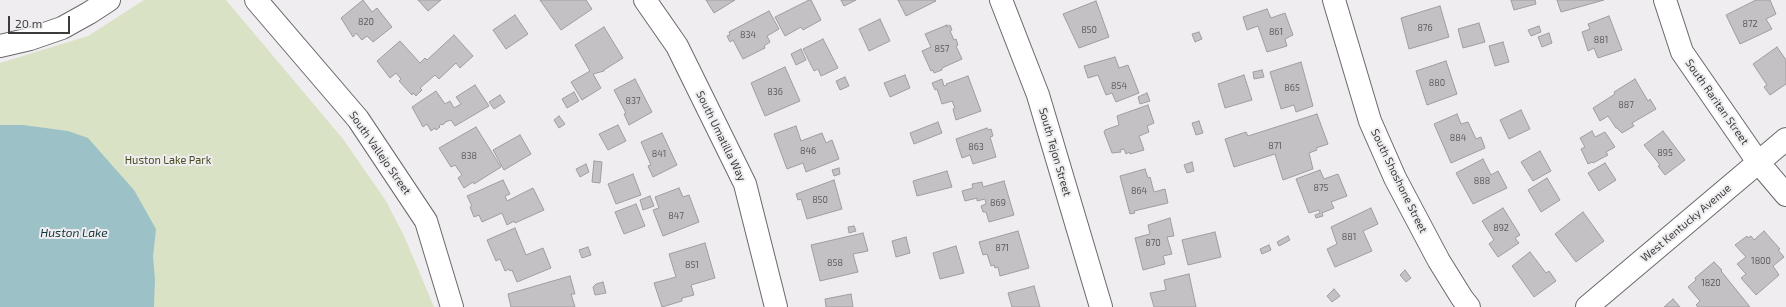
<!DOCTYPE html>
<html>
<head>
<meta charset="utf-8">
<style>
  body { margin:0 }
  #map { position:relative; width:1786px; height:307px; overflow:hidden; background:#efedf0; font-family:"Exo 2",sans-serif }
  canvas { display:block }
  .scale { position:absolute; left:8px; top:16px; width:62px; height:18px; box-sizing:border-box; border:2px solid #3c3b3c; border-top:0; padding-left:5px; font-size:12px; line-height:14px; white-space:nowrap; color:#3c3b3c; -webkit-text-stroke:3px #efedf0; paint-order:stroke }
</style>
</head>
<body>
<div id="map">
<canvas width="1786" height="307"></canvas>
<div class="scale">20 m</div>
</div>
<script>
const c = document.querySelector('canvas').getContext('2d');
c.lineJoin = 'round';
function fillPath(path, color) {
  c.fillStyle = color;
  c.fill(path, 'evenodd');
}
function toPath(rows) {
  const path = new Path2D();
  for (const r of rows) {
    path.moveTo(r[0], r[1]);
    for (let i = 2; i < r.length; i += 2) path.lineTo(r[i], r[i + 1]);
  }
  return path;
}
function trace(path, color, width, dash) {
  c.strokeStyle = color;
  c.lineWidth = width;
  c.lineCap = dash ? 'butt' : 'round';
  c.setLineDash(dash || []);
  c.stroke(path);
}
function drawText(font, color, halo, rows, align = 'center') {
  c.font = font + ' "Exo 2",sans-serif';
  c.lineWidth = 4;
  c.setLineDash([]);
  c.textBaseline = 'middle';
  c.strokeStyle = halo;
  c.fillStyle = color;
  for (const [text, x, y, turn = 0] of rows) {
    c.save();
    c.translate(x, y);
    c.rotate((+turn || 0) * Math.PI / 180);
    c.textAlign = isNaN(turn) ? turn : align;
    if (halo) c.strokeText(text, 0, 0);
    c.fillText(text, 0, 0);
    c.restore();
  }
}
fillPath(toPath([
  [144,0,226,0,343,139,386,201,405,238,434,307,0,307,0,63,88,36]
]), '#dae2c5');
fillPath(toPath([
  [0,125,23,125,68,131,88,138,118,172,134,190,156,229,153,257,155,279,154,307,0,307]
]), '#9cc2c7');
const building = toPath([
  [363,0,372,12,377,8,392,27,373,42,367,36,362,40,356,33,353,37,341,18,363,0],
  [418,0,441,0,428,11,418,0],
  [540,0,586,0,592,9,561,30,540,0],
  [706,0,735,0,714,13,706,0],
  [809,0,811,0,821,20,803,30,801,27,785,36,775,17,809,0],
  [841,0,856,0,844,6,841,0],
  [898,0,935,0,936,1,906,16,898,0],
  [1511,0,1535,0,1536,4,1514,10,1511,0],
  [1557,0,1604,0,1561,12,1557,0],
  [1756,0,1770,0,1776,14,1766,19,1772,29,1740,44,1726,15,1756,0],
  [1096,1,1109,37,1079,48,1063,14,1096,1],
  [1440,6,1449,37,1409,49,1401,18,1440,6],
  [1267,9,1271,18,1285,13,1293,35,1285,39,1287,46,1267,52,1258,26,1247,30,1243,17,1267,9],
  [769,11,779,29,767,36,770,42,764,46,765,48,743,59,733,40,730,42,727,36,730,35,729,32,769,11],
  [515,15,528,34,506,49,493,30,515,15],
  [1609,16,1622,50,1598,58,1594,48,1588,51,1582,32,1590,29,1588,24,1609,16],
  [880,19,890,41,869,51,859,29,880,19],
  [1479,23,1485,42,1463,48,1458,29,1479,23],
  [947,25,947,27,950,25,952,30,950,31,954,40,956,39,958,45,956,46,962,59,942,68,942,70,934,73,933,70,931,71,922,51,931,47,925,34,947,25],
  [1539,26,1541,32,1531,36,1528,30,1539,26],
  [604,27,623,58,604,70,604,71,593,74,601,88,582,100,571,82,590,71,575,45,604,27],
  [1199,32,1202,39,1195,42,1192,34,1199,32],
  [1549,33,1552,43,1542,47,1538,37,1549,33],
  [454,35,473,56,460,68,456,63,439,79,435,75,420,88,422,90,416,96,413,93,412,95,399,81,401,79,396,73,390,78,377,61,400,41,420,63,425,58,427,60,454,35],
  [823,39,838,68,821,76,818,69,814,71,803,49,823,39],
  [1503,42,1509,62,1495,66,1489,46,1503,42],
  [1777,47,1786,60,1786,84,1770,95,1764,87,1767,85,1753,64,1777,47],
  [801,49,806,60,796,65,791,54,801,49],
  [1115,57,1119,68,1128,65,1139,93,1116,102,1112,93,1106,95,1098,75,1088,78,1084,66,1115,57],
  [1446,61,1457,94,1427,105,1416,71,1446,61],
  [1301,62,1313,106,1296,112,1294,105,1281,109,1270,72,1301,62],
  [785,67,800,101,765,116,751,83,785,67],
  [1262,70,1264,77,1254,79,1253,72,1262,70],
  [905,75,910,88,890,97,884,83,905,75],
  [1244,75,1252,100,1225,108,1218,84,1244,75],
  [968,76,981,111,956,120,953,109,955,108,952,101,942,104,937,89,935,90,932,83,942,79,944,86,947,85,946,84,968,76],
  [845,77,849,86,840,90,836,81,845,77],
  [635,79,652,112,629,125,624,114,626,113,614,90,635,79],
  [1635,79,1648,101,1650,99,1656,109,1632,123,1634,126,1622,133,1617,128,1616,128,1608,116,1600,121,1593,108,1615,94,1614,92,1635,79],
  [475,85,489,106,455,126,451,120,445,122,445,123,442,125,441,124,439,126,440,127,436,130,435,128,431,131,427,124,423,127,412,107,436,91,445,104,450,101,454,108,461,104,456,97,475,85],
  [574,92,579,101,567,108,562,99,574,92],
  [1147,93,1150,101,1140,104,1138,97,1147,93],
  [500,95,505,102,494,109,489,102,500,95],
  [1148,105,1154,123,1147,126,1149,132,1139,136,1144,150,1130,154,1129,152,1126,154,1124,149,1120,150,1121,152,1112,153,1104,132,1105,130,1119,125,1117,116,1148,105],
  [1521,110,1530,129,1509,139,1500,120,1521,110],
  [1317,114,1328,144,1316,148,1317,150,1309,153,1313,169,1283,180,1275,154,1234,167,1225,139,1246,132,1248,136,1317,114],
  [1457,114,1461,124,1468,122,1476,139,1481,137,1485,148,1451,163,1434,124,1457,114],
  [559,116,565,124,559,128,554,120,559,116],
  [1199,121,1203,133,1196,135,1192,123,1199,121],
  [938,122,942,133,914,144,910,133,938,122],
  [618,125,626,141,608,150,599,134,618,125],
  [796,126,801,141,822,133,826,143,832,140,839,159,806,172,803,163,787,169,774,134,796,126],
  [476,127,501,167,474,184,473,182,464,188,458,178,462,175,455,165,451,167,439,148,476,127],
  [987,128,988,130,991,129,993,136,990,137,996,157,973,164,970,155,962,158,956,139,987,128],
  [1592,131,1595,137,1605,132,1615,147,1606,152,1608,155,1593,163,1592,162,1588,164,1581,149,1585,147,1580,138,1592,131],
  [1663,131,1685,160,1665,175,1658,166,1660,165,1644,145,1663,131],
  [662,133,677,165,653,177,648,166,651,165,641,142,662,133],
  [520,135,531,154,504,170,493,150,520,135],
  [1540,151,1551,171,1533,181,1521,162,1540,151],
  [1483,159,1491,175,1498,171,1507,188,1473,204,1456,173,1483,159],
  [594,161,602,162,600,183,592,182,594,161],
  [1192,162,1194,171,1187,173,1184,165,1192,162],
  [1605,163,1616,180,1599,191,1588,173,1605,163],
  [586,164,589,172,580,177,576,169,586,164],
  [839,168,840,174,834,176,832,170,839,168],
  [1145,169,1148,178,1150,177,1154,192,1165,189,1168,203,1134,211,1135,213,1130,214,1120,176,1145,169],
  [1320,170,1324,179,1338,174,1347,196,1331,202,1334,208,1322,213,1323,216,1316,218,1315,215,1320,213,1319,210,1309,213,1296,179,1320,170],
  [947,171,952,187,917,196,913,181,947,171],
  [633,174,641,195,616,204,608,184,633,174],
  [1547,178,1560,200,1541,212,1528,190,1547,178],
  [503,180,510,194,505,196,507,201,533,188,544,210,515,223,514,221,507,225,502,213,482,222,479,215,474,217,470,207,472,206,467,196,503,180],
  [834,180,842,209,807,219,801,199,798,200,796,194,834,180],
  [1004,181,1014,215,989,222,986,212,983,212,981,206,986,204,985,199,977,201,977,198,965,201,962,191,973,188,972,184,982,182,983,187,1004,181],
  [679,188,683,197,689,195,699,222,663,236,653,210,659,208,655,197,679,188],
  [650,196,654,206,643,210,640,200,650,196],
  [636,204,645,226,624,234,615,212,636,204],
  [1371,208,1378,224,1363,231,1372,251,1335,267,1327,249,1337,244,1331,227,1371,208],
  [1503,208,1520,235,1515,238,1519,243,1498,257,1489,244,1494,240,1482,221,1503,208],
  [1583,212,1604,241,1576,262,1555,234,1583,212],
  [1170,218,1174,236,1167,237,1172,254,1163,256,1165,264,1143,270,1135,238,1150,234,1148,225,1170,218],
  [854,226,856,231,849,233,848,227,854,226],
  [515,228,526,255,543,248,551,268,517,282,512,270,510,271,509,269,505,271,500,259,496,261,487,240,515,228],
  [1018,231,1029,268,1000,276,998,267,995,268,994,265,991,266,987,254,983,255,979,242,1018,231],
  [1764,231,1780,249,1778,250,1784,257,1773,266,1779,275,1756,295,1741,278,1746,274,1737,264,1746,257,1735,245,1747,236,1748,238,1751,236,1754,240,1764,231],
  [1215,232,1221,257,1188,265,1182,240,1215,232],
  [863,233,868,251,853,254,858,272,820,281,811,245,863,233],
  [1288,236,1290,240,1279,246,1277,242,1288,236],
  [906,237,910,253,896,257,892,241,906,237],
  [705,243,715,278,691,285,694,295,682,298,682,301,662,307,654,283,676,277,669,254,705,243],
  [1269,245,1271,250,1262,254,1260,249,1269,245],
  [956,246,964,273,940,279,933,253,956,246],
  [588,247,591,255,582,258,579,250,588,247],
  [1530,252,1546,273,1549,271,1556,281,1534,297,1512,266,1530,252],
  [1714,262,1722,270,1721,271,1750,307,1698,307,1696,305,1700,301,1688,287,1696,280,1695,278,1714,262],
  [1405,270,1411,278,1406,282,1400,275,1405,270],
  [1189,274,1196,307,1154,307,1150,293,1166,290,1164,280,1189,274],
  [570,276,575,294,571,294,575,307,511,307,508,294,570,276],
  [603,282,606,293,595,295,593,287,596,284,603,282],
  [1034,286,1040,307,1012,307,1008,293,1034,286],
  [1334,289,1340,296,1332,302,1327,296,1334,289],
  [851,294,853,307,826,307,825,299,851,294],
  [1673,299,1680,307,1664,307,1673,299]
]);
fillPath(building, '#c3c1c4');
trace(building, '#9f9da0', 1);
const minor = toPath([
  [256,0,358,119,426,221,452,307],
  [645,0,677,46,745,184,776,307],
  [1001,0,1038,95,1101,307],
  [1334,0,1370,121,1395,178,1439,261,1462,298,1469,307],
  [1665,0,1682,52,1758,162,1786,195],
  [0,46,30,39,62,28,89,13,109,0],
  [1587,307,1786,139]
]);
trace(minor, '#6a686b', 24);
trace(minor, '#fff', 22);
drawText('9px', '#5e5c5e', null, [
  ["820",366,22],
  ["872",1750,24],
  ["876",1425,28],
  ["850",1089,30],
  ["861",1276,32],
  ["834",748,35],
  ["881",1601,40],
  ["857",942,49],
  ["880",1437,83],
  ["854",1119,86],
  ["865",1292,88],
  ["836",775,92],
  ["837",633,101],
  ["887",1626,105],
  ["884",1458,138],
  ["871",1275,146],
  ["863",976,147],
  ["846",808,151],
  ["895",1665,153],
  ["841",659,154],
  ["838",469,156],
  ["888",1482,181],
  ["875",1321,188],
  ["864",1139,191],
  ["850",820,200],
  ["869",998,203],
  ["847",676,216],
  ["892",1501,228],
  ["881",1349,237],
  ["870",1153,243],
  ["871",1002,248],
  ["1800",1761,261],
  ["858",835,263],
  ["851",692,265],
  ["1820",1711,283]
]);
drawText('11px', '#3c3b3c', '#efedf0', [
  ["South Raritan Street",1717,102,55],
  ["South Umatilla Way",721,136,64],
  ["South Tejon Street",1055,152,74],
  ["South Vallejo Street",380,153,55],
  ["South Shoshone Street",1399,181,64],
  ["West Kentucky Avenue",1686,223,-40]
]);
drawText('11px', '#444e1e', '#efedf0', [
  ["Huston Lake Park",168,160]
]);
drawText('italic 12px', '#11373c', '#efedf0', [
  ["Huston Lake",74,233]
]);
</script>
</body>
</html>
